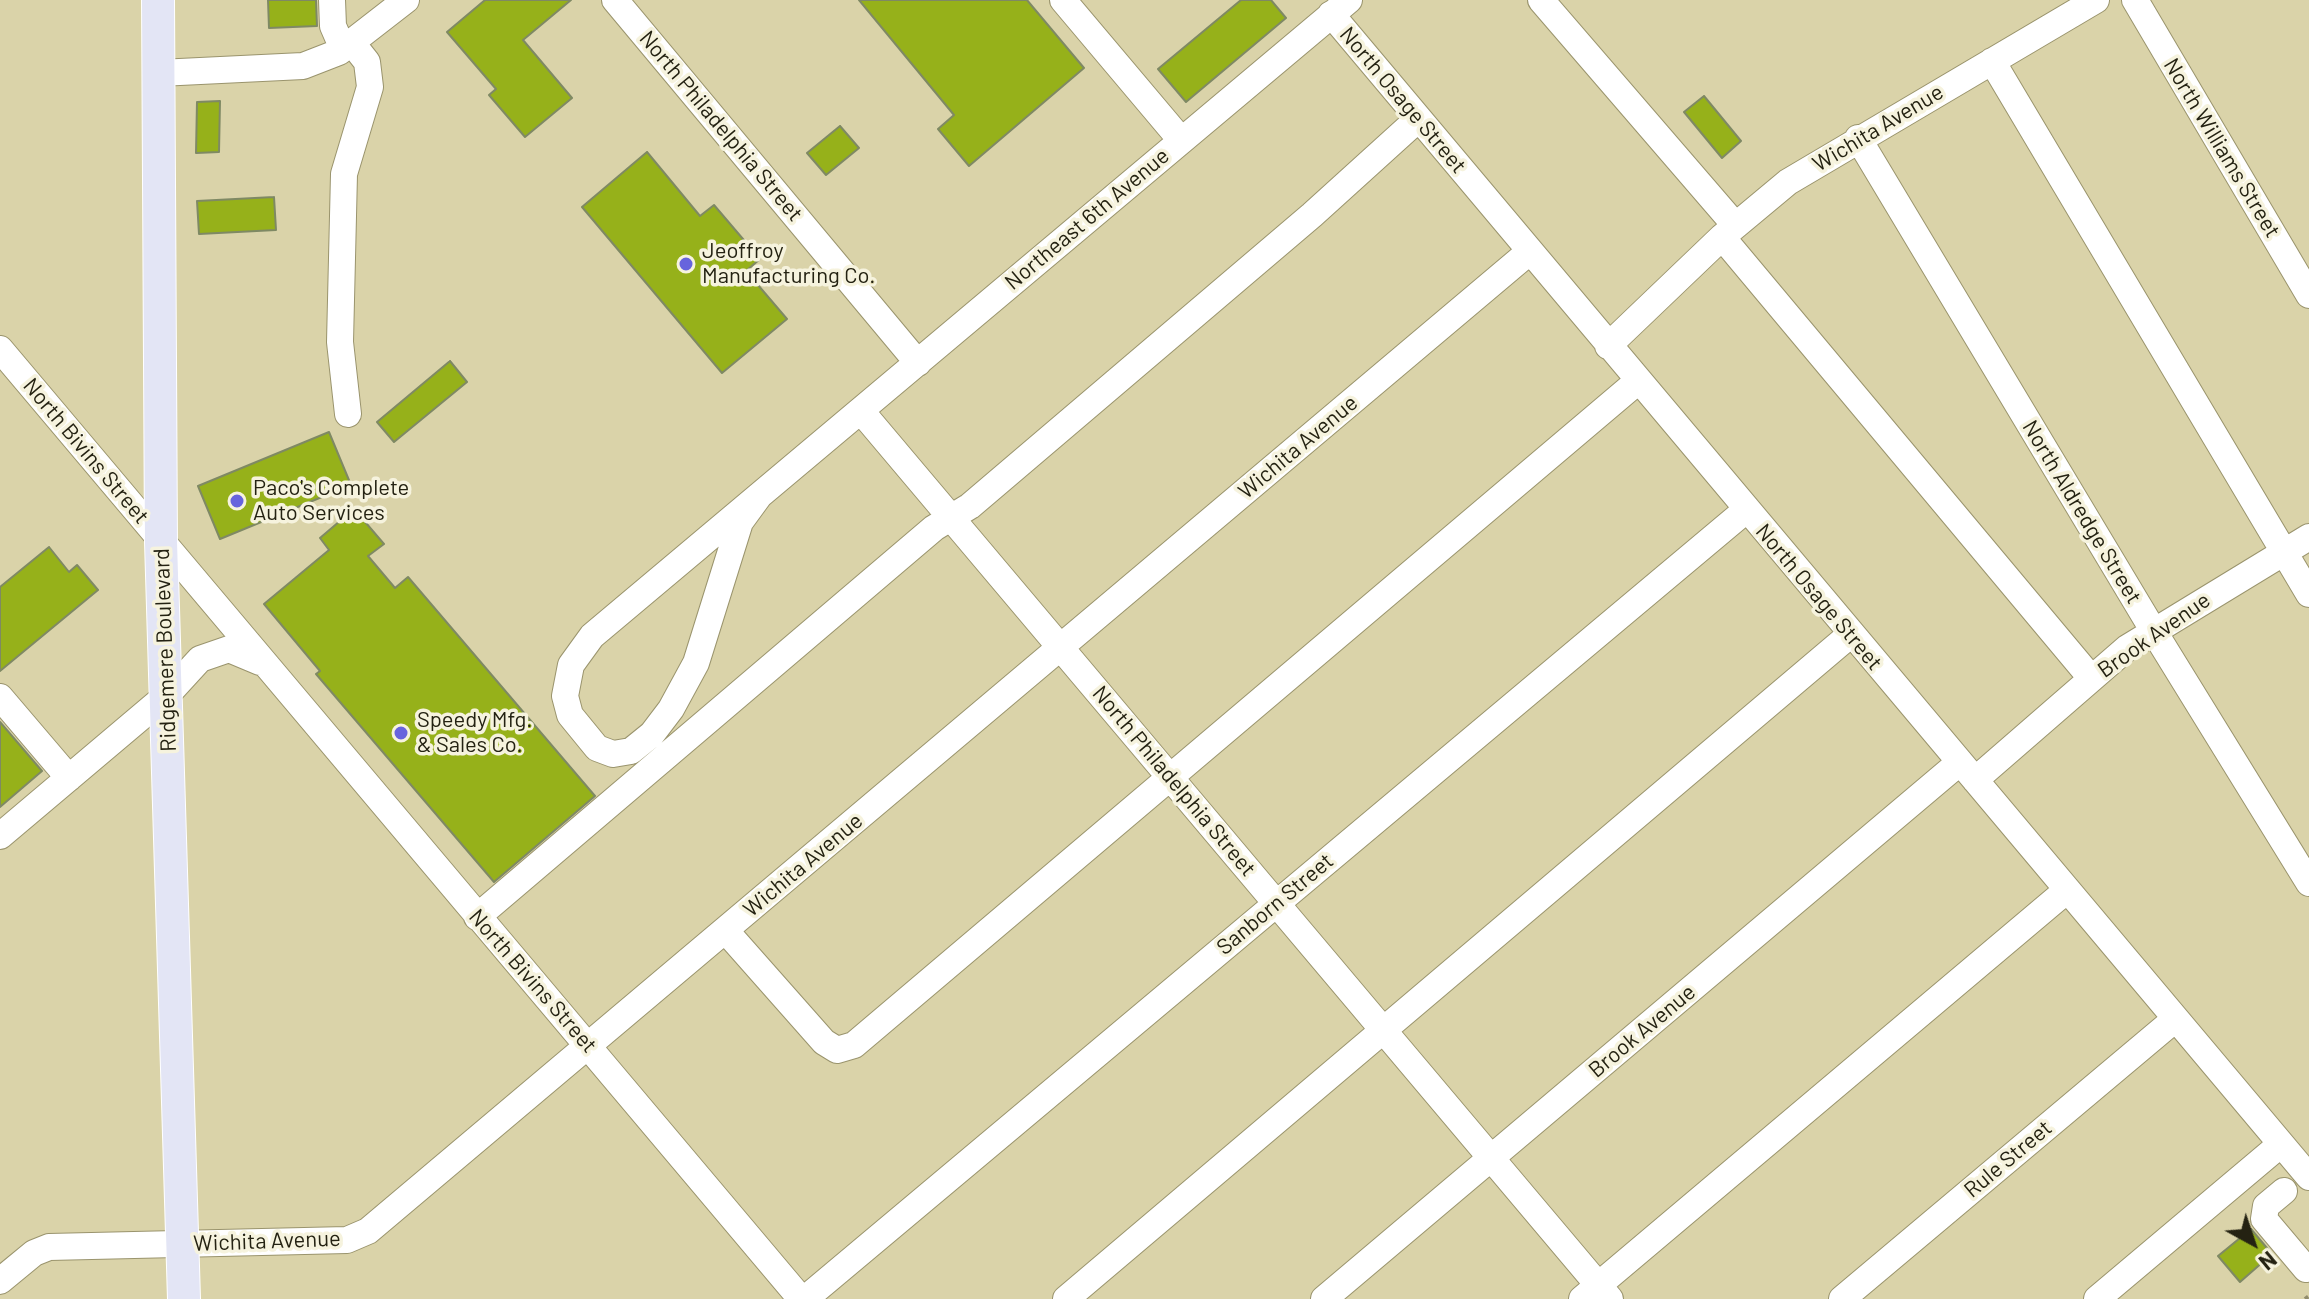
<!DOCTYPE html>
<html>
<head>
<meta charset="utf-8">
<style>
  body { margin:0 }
  #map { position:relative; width:2309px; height:1299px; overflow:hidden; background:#dad3a9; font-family:Barlow,sans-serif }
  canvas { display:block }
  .north { position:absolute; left:2213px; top:1203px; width:80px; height:80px; -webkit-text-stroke:6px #f6f3de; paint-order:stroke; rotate:140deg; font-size:22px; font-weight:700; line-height:32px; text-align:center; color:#242212 }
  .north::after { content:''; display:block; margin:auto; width:28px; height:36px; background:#242212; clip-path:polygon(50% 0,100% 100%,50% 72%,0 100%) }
</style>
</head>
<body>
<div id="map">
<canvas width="2309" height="1299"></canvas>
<div class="north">N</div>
</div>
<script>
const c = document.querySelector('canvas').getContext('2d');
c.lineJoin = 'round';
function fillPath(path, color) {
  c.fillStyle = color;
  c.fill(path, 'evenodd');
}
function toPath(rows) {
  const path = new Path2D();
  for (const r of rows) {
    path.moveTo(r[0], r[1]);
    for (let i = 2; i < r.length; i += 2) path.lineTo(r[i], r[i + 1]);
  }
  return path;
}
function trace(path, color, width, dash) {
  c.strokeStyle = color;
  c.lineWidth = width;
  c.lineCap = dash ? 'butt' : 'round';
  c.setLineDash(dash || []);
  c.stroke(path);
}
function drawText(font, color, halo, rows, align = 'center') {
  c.font = font + ' Barlow,sans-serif';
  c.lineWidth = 7;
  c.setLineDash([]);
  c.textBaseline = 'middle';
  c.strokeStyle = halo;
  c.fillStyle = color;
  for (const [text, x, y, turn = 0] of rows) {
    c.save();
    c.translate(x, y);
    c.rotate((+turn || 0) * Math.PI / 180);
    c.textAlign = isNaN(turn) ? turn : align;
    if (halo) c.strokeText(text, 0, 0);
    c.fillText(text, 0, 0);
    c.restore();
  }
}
const building = toPath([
  [268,0,316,0,317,26,269,28,268,0],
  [485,0,571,0,523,40,572,98,525,137,489,95,496,89,447,32,485,0],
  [859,0,1027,0,1084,68,969,166,938,129,954,115,859,0],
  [1241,0,1271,0,1286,18,1186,102,1158,69,1241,0],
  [1704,96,1741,141,1722,158,1684,112,1704,96],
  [220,101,219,152,196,153,197,102,220,101],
  [840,126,859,148,826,175,807,153,840,126],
  [647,152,700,216,714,205,760,259,746,271,787,319,722,373,582,207,647,152],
  [274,197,276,230,199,234,197,201,274,197],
  [450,361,467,382,394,442,377,422,450,361],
  [329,432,351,485,220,539,198,486,329,432],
  [354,509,384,544,368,556,395,588,408,577,595,796,494,882,316,674,320,671,264,604,329,550,320,538,354,509],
  [49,547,69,572,77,565,98,590,0,671,0,587,49,547],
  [0,722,42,771,0,807,0,722],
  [2251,1229,2272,1254,2240,1282,2218,1256,2251,1229]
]);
fillPath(building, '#96b11a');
trace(building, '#7f8964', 2);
const minor = toPath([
  [332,0,333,26,343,49],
  [615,0,918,363],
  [1063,0,1181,140],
  [1541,0,1735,225],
  [2135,0,2309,295],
  [1331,14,2309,1177],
  [1992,61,2309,594],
  [159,73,303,66,339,52,406,0],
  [1858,138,2153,630,2309,883],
  [1722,237,2091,678],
  [1608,346,1722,237,1788,182,2096,0],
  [0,349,801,1299],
  [861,411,1610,1299],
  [348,414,340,342,344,174,370,87,367,62,352,43],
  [759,496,740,522,696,663,671,709,652,734,631,751,613,754,597,748,570,715,565,696,571,665,592,636,1349,0],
  [0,697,69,778],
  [1975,780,2127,648,2309,537],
  [0,836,167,695,200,659,229,649,260,662],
  [477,917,934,528,970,506,1312,215,1418,119],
  [725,930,824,1042,837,1050,854,1045,1638,381],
  [2284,1191,2266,1206,2264,1219,2306,1269],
  [0,1281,34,1253,49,1247,347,1240,368,1231,1529,252],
  [805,1299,1746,510],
  [1066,1299,1851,634],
  [1324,1299,1960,762],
  [1582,1299,2067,890],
  [1842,1299,2174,1020],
  [2097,1299,2281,1144]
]);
const major = toPath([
  [158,0,161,542,184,1299]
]);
trace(minor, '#9a946d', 28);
trace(major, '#fff', 34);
trace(toPath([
  [2305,1299,2309,1296]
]), '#918c6c', 4, [4, 6]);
trace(minor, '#fff', 26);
trace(major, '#e3e5f5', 32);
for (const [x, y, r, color] of [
  [686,264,8,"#6764dd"],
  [237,501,8,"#6764dd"],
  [401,733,8,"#6764dd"]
]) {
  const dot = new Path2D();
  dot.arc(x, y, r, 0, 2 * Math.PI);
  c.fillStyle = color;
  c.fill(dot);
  trace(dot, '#f6f3de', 3);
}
drawText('22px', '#242212', '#f6f3de', [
  ["North Osage Street",1403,100,50],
  ["North Philadelphia Street",721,126,50],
  ["Wichita Avenue",1878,128,-31],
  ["North Williams Street",2222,148,59],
  ["Northeast 6th Avenue",1087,219,-40],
  ["Wichita Avenue",1298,447,-40],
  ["North Bivins Street",86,451,50],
  ["North Aldredge Street",2082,512,59],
  ["North Osage Street",1819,597,50],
  ["Brook Avenue",2154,635,-35],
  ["Ridgemere Boulevard",165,650,-92],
  ["North Philadelphia Street",1174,781,50],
  ["Wichita Avenue",803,865,-40],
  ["Sanborn Street",1275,904,-40],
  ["North Bivins Street",533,981,49],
  ["Brook Avenue",1642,1031,-40],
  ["Rule Street",2008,1159,-40],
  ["Wichita Avenue",267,1241,-2]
]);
drawText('22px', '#242212', '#f6f3de', [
  ["Jeoffroy",702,251],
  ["Manufacturing Co.",702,276],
  ["Paco's Complete",253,488],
  ["Auto Services",253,513],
  ["Speedy Mfg.",417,720],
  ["& Sales Co.",417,745]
], 'left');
</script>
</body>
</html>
